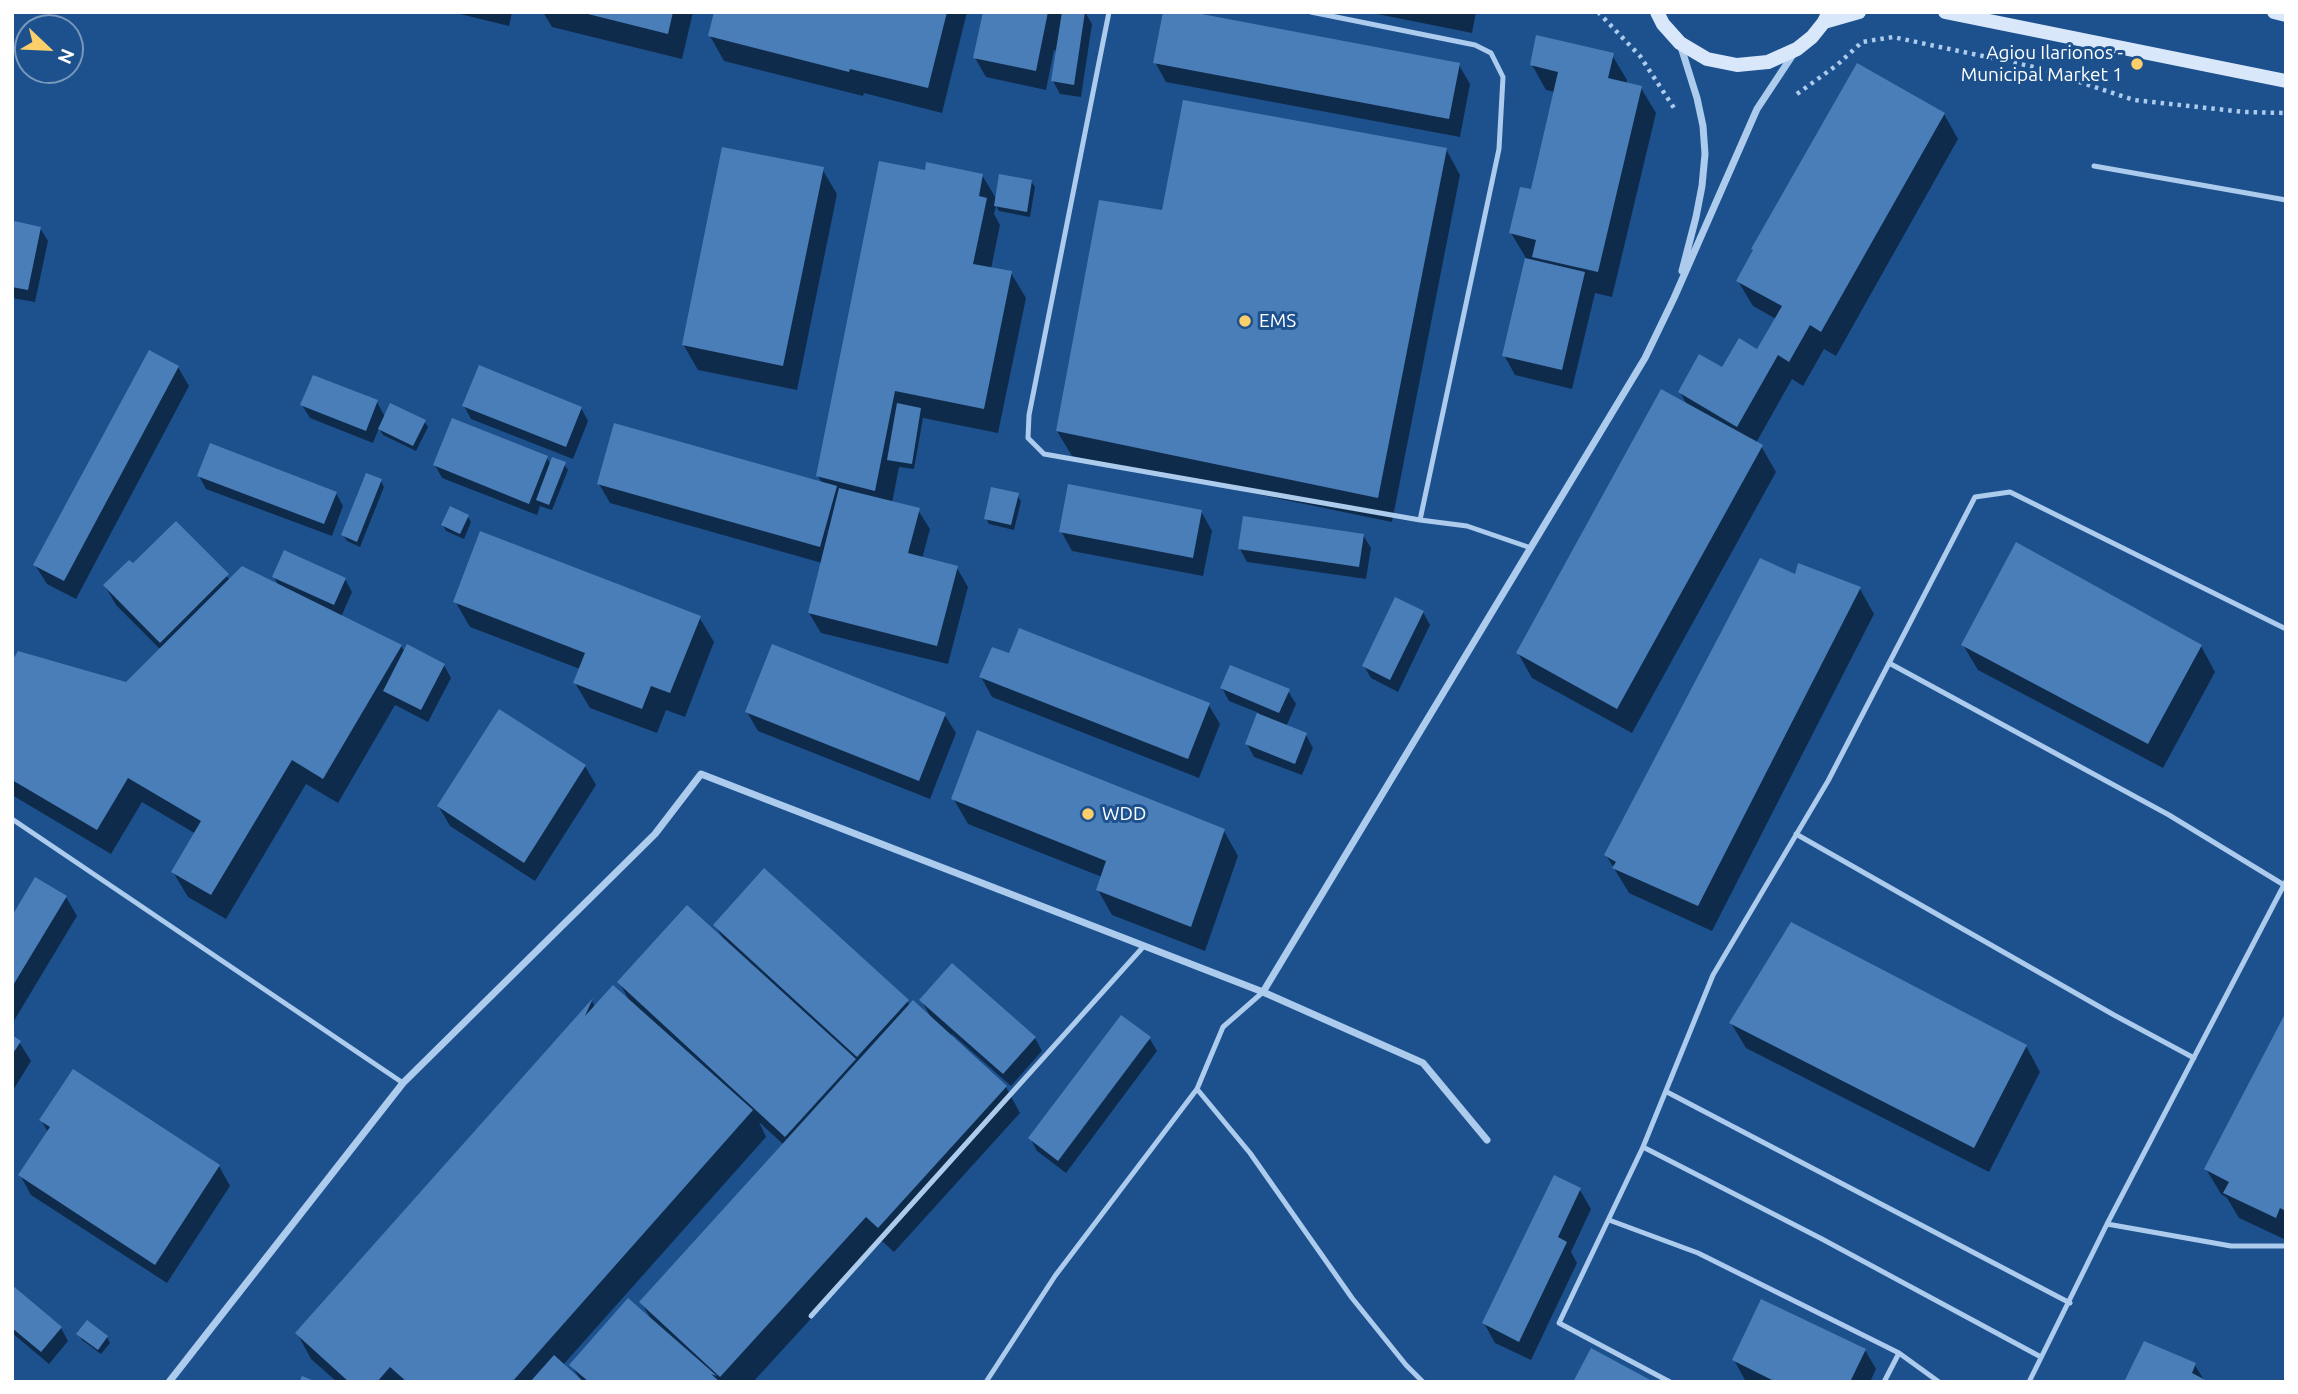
<!DOCTYPE html>
<html>
<head>
<meta charset="utf-8">
<style>
  body { margin:0 }
  #map { position:relative; width:2298px; height:1394px; overflow:hidden; background:#1d518e; font-family:Ubuntu,sans-serif }
  canvas { display:block }
  .frame { position:absolute; inset:0; border:14px solid #fff; pointer-events:none }
  .north { position:absolute; left:14px; top:14px; width:70px; height:70px; box-sizing:border-box; background:#1d518e; border:2px solid #7797bb; border-radius:50%; rotate:113deg; font-size:19px; font-weight:700; line-height:28px; text-align:center; color:#fff }
  .north::after { content:''; display:block; margin:auto; width:24px; height:32px; background:#fccf6b; clip-path:polygon(50% 0,100% 100%,50% 72%,0 100%) }
</style>
</head>
<body>
<div id="map">
<canvas width="2298" height="1394"></canvas>
<div class="frame"></div>
<div class="north">N</div>
</div>
<script>
const c = document.querySelector('canvas').getContext('2d');
c.lineJoin = 'round';
function fillPath(path, color) {
  c.fillStyle = color;
  c.fill(path, 'evenodd');
}
function toPath(rows) {
  const path = new Path2D();
  for (const r of rows) {
    path.moveTo(r[0], r[1]);
    for (let i = 2; i < r.length; i += 2) path.lineTo(r[i], r[i + 1]);
  }
  return path;
}
function trace(path, color, width, dash) {
  c.strokeStyle = color;
  c.lineWidth = width;
  c.lineCap = dash ? 'butt' : 'round';
  c.setLineDash(dash || []);
  c.stroke(path);
}
function drawText(font, color, halo, rows, align = 'center') {
  c.font = font + ' Ubuntu,sans-serif';
  c.lineWidth = 6;
  c.setLineDash([]);
  c.textBaseline = 'middle';
  c.strokeStyle = halo;
  c.fillStyle = color;
  for (const [text, x, y, turn = 0] of rows) {
    c.save();
    c.translate(x, y);
    c.rotate((+turn || 0) * Math.PI / 180);
    c.textAlign = isNaN(turn) ? turn : align;
    if (halo) c.strokeText(text, 0, 0);
    c.fillText(text, 0, 0);
    c.restore();
  }
}
fillPath(toPath([
  [452,12,512,12,509,26],
  [543,12,693,12,682,59,552,27],
  [716,12,967,12,942,113,864,93,863,96,724,61,710,36],
  [985,12,1085,12,1092,24,1081,97,1060,94,1053,81,1057,51,1054,50,1046,90,986,77,975,58],
  [1367,12,1476,12,1472,33],
  [1612,55,1627,80,1626,84,1641,88,1656,113,1612,297,1595,293,1572,389,1515,375,1504,355,1526,258,1511,233,1532,191,1555,92,1546,90,1532,65],
  [1155,62,1459,65,1470,84,1460,137,1166,82],
  [1944,114,1958,139,1836,356,1824,349,1803,386,1792,379,1756,443,1761,446,1776,472,1632,733,1532,678,1518,653,1687,405,1680,392,1758,352,1776,319,1753,306,1738,281],
  [1446,149,1460,175,1392,522,1072,456,1057,431,1163,212],
  [822,169,837,194,797,390,698,370,683,344],
  [926,173,982,175,997,200,1031,181,1035,187,1030,217,999,211,996,206,994,214,1000,225,991,269,1011,273,1026,298,998,433,923,418,914,469,899,467,892,503,918,510,930,529,922,559,957,568,968,587,948,664,821,633,809,613,822,563,610,503,599,484,822,483,818,476],
  [15,223,40,228,48,241,35,302,12,298,12,233],
  [178,367,189,386,76,599,47,584,35,565],
  [377,402,385,417,424,421,428,427,416,451,383,435,379,428,373,443,310,418,302,405],
  [464,406,581,408,588,421,573,459,471,419],
  [547,458,551,465,564,464,568,470,552,510,540,506,537,515,442,478,435,465],
  [199,476,336,493,343,506,332,536,206,489],
  [381,481,384,487,360,547,347,541,343,535],
  [1017,495,1021,501,1014,530,989,524,986,518],
  [1201,511,1212,531,1203,576,1072,551,1061,531],
  [468,517,471,522,464,539,446,531,443,525],
  [176,523,230,580,279,586,274,577,345,579,352,592,341,617,401,646,405,652,444,665,451,678,428,722,395,705,338,803,306,784,226,919,188,897,173,872,196,834,142,802,111,854,12,795,12,664,127,684,161,650,116,605,105,586,132,566],
  [1363,535,1371,548,1366,579,1247,562,1240,549],
  [1796,577,1860,589,1874,614,1712,931,1629,893,1606,855],
  [455,601,699,617,714,642,685,717,666,710,657,733,590,708,575,683,580,669,470,627],
  [1423,612,1430,625,1398,692,1371,678,1364,666],
  [1963,645,2201,646,2215,672,2163,768,1978,670],
  [1010,656,1208,704,1220,724,1199,778,992,697,981,677],
  [1222,688,1288,691,1296,704,1286,727,1306,735,1313,748,1302,775,1254,757,1247,744,1259,713,1229,701],
  [747,712,944,714,956,733,930,799,758,731],
  [585,766,596,785,535,881,450,826,439,807],
  [953,798,1224,831,1238,856,1205,951,1112,915,1098,890,1102,877,968,824],
  [66,897,77,916,12,1024,12,912,14,916],
  [715,925,907,1001,910,1006,932,1019,921,1000,1035,1038,1042,1051,1011,1086,952,1034,950,1036,1006,1087,1020,1113,894,1252,882,1241,753,1382,337,1382,311,1359,297,1333,592,1001,595,1007,630,1002,619,982,724,940],
  [759,1122,784,1145,641,1302,651,1319,571,1365,580,1379,563,1365,766,1137],
  [2286,1016,2286,1240,2239,1218,2227,1198,2221,1194,2206,1169],
  [1731,1023,2026,1046,2040,1072,1989,1172,1746,1048],
  [12,1038,19,1042,31,1061,12,1092],
  [1150,1039,1157,1051,1066,1173,1037,1151,1030,1138],
  [41,1120,219,1166,230,1186,167,1283,31,1195,20,1175,48,1132],
  [1580,1190,1591,1209,1571,1252,1577,1263,1531,1360,1495,1343,1484,1323],
  [12,1287,61,1328,68,1341,49,1364,12,1333],
  [78,1334,107,1337,110,1343,101,1354,82,1340],
  [1865,1350,1876,1369,1870,1382,1749,1382,1745,1380,1734,1360],
  [2195,1365,2205,1382,2126,1382]
]), '#0007');
fillPath(toPath([
  [580,12,673,12,668,34],
  [714,12,947,12,928,88,850,69,849,72,708,36],
  [983,12,1048,12,1036,71,973,58],
  [1062,12,1085,12,1074,85,1051,81],
  [1163,12,1191,12,1460,63,1449,119,1153,63],
  [1536,35,1614,53,1608,78,1642,86,1598,272,1532,257,1536,240,1509,233,1520,187,1531,189,1558,72,1530,65],
  [1857,63,1945,113,1821,332,1810,325,1789,362,1778,355,1737,427,1678,392,1699,354,1722,367,1739,338,1757,349,1782,306,1736,281,1753,250,1751,249],
  [1183,100,1447,148,1378,498,1056,431,1099,200,1162,210],
  [722,147,824,167,783,366,682,345],
  [879,161,925,170,926,162,983,174,979,196,987,198,973,264,1012,271,984,409,895,391,875,491,816,476],
  [999,174,1032,180,1027,212,994,206],
  [14,221,41,227,28,290,12,287],
  [1525,258,1585,272,1562,370,1502,356],
  [149,350,179,366,64,581,33,565],
  [479,365,582,407,566,447,462,406],
  [313,375,378,400,366,431,300,405],
  [1661,389,1763,445,1617,709,1516,653],
  [390,403,426,420,413,446,378,429],
  [897,403,921,408,912,464,887,460],
  [452,418,548,456,529,504,433,465],
  [614,423,837,486,820,547,597,484],
  [210,443,337,492,324,524,197,476],
  [552,457,566,462,549,505,536,500],
  [366,473,382,479,357,542,341,535],
  [1068,484,1202,510,1193,558,1059,532],
  [991,487,1019,493,1011,525,984,519],
  [839,488,920,508,908,553,958,566,937,646,808,613],
  [450,506,469,515,460,534,441,525],
  [1243,516,1364,534,1359,567,1238,549],
  [176,521,229,574,160,643,103,585,129,560,133,563],
  [480,531,701,616,670,693,651,686,642,709,573,683,585,653,453,602],
  [2016,542,2202,645,2148,744,1961,645],
  [284,550,346,578,334,605,272,577],
  [1760,558,1795,574,1798,563,1861,587,1698,906,1612,868,1616,862,1604,855],
  [242,566,402,645,323,779,292,760,211,895,171,872,201,821,128,778,97,830,12,780,12,661,18,651,126,682],
  [1395,597,1424,611,1390,680,1362,666],
  [1019,628,1210,703,1188,759,979,677,992,647,1009,653],
  [407,644,445,664,421,710,383,691],
  [772,644,946,713,919,781,745,712],
  [1230,665,1290,689,1279,713,1220,688],
  [499,709,586,765,524,863,437,806],
  [1257,713,1307,733,1295,764,1245,744],
  [977,730,1225,829,1191,927,1096,890,1106,861,951,799],
  [764,868,909,1000,857,1057,713,925],
  [35,877,67,896,12,987,12,916],
  [687,905,856,1059,785,1137,617,982],
  [1791,922,2027,1045,1974,1148,1729,1023],
  [952,963,1036,1037,1003,1074,919,1000],
  [613,985,753,1110,512,1382,407,1382,390,1367,377,1382,349,1382,295,1333,593,998,585,1016],
  [913,1000,1007,1086,878,1228,866,1217,720,1377,639,1302],
  [2286,1012,2286,1211,2280,1208,2276,1218,2223,1193,2229,1182,2204,1169],
  [1121,1015,1151,1037,1058,1161,1028,1138],
  [12,1035,21,1041,12,1055],
  [73,1069,220,1165,155,1265,18,1175,50,1127,39,1120],
  [1554,1175,1581,1188,1558,1237,1567,1242,1519,1342,1482,1323],
  [12,1285,62,1327,41,1352,12,1328],
  [628,1298,717,1376,711,1374,720,1382,589,1382,569,1365],
  [1761,1299,1866,1349,1850,1382,1776,1382,1732,1360],
  [87,1320,108,1336,98,1350,76,1334],
  [2144,1341,2196,1363,2192,1373,2209,1382,2124,1382],
  [1591,1348,1654,1382,1573,1382],
  [554,1355,584,1382,530,1382],
  [302,1376,317,1382,299,1382]
]), '#4a7eb8');
trace(toPath([
  [1598,12,1640,56,1674,108],
  [1797,94,1837,65,1862,42,1893,37,2034,67,2134,100,2244,112,2286,113]
]), '#accbed', 4.5, [3.5, 5]);
trace(toPath([
  [1109,12,1029,415,1028,438,1044,454,1420,520,1467,526,1531,548],
  [1311,12,1475,45,1491,53,1503,77,1499,149,1420,520],
  [2094,166,2286,200],
  [1889,663,2169,815,2284,885],
  [12,819,403,1083],
  [1796,834,2114,1015,2194,1058],
  [1197,1089,1250,1153,1352,1298,1406,1365,1423,1382],
  [1667,1092,2070,1303],
  [1643,1147,1822,1239,2041,1357],
  [1609,1220,1698,1253,1899,1353,1939,1382],
  [2107,1224,2231,1246,2286,1246],
  [811,1316,1144,946],
  [986,1382,1055,1276,1197,1089,1223,1027,1263,992],
  [1670,1382,1559,1323,1643,1147,1713,975,1828,781,1975,497,2010,492,2286,629],
  [1884,1382,1899,1353],
  [2029,1382,2107,1224,2286,881]
]), '#accbed', 5);
trace(toPath([
  [1681,47,1697,98,1703,126,1705,154,1702,186,1696,217,1682,271],
  [1263,992,1645,358,1674,298,1757,109,1794,53],
  [169,1382,403,1083,655,834,701,774,1263,992,1423,1063,1487,1140]
]), '#accbed', 7);
trace(toPath([
  [1657,12,1663,24,1680,43,1707,59,1737,65,1768,62,1797,49,1812,37,1824,22,1829,12],
  [1945,12,2286,81],
  [2274,12,2286,15],
  [1824,22,1859,12]
]), '#d8e7fa', 14);
for (const [x, y, r, color] of [
  [2137,64,7,"#fccf6b"],
  [1245,321,7,"#fccf6b"],
  [1088,814,7,"#fccf6b"]
]) {
  const dot = new Path2D();
  dot.arc(x, y, r, 0, 2 * Math.PI);
  c.fillStyle = color;
  c.fill(dot);
  trace(dot, '#1d518e', 2.5);
}
drawText('19px', '#fff', '#1d518e', [
  ["Agiou Ilarionos -",2123,53,"right"],
  ["Municipal Market 1",2123,75,"right"],
  ["EMS",1259,321],
  ["WDD",1102,814]
], 'left');
</script>
</body>
</html>
